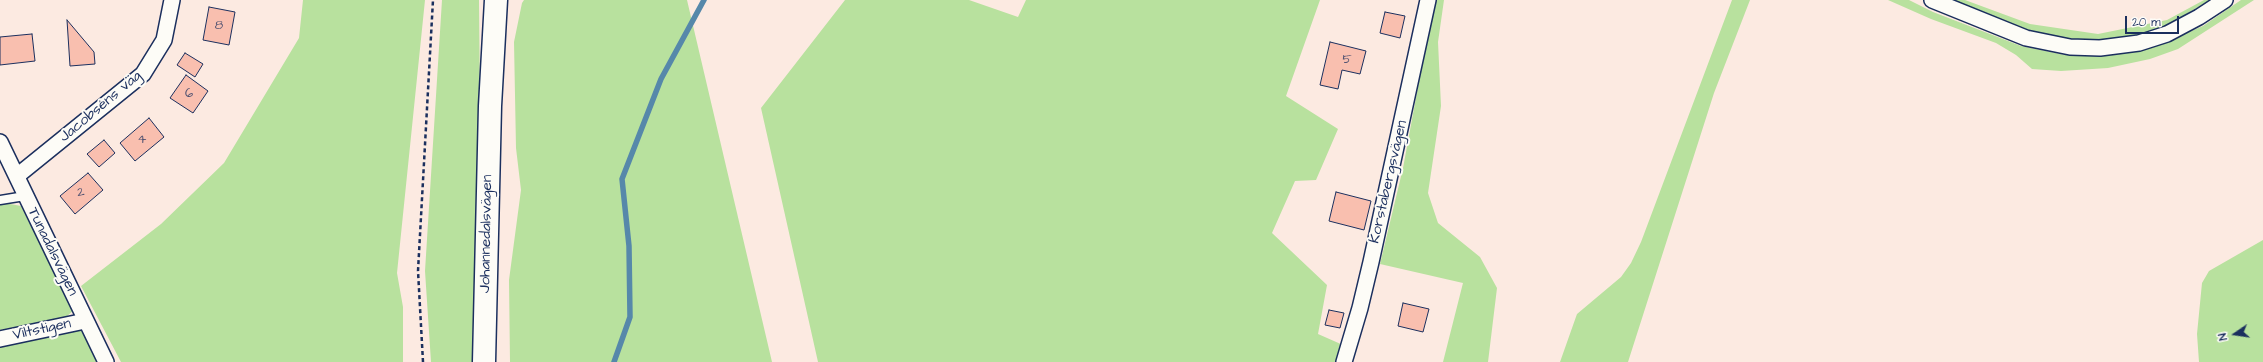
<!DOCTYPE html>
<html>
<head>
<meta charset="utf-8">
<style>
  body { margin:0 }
  #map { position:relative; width:2263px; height:362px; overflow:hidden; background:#fceae1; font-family:"Architects Daughter",sans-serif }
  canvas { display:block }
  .north { position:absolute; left:2215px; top:314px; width:40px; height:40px; -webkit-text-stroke:3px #fdfcf7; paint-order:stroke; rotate:257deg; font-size:11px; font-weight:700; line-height:16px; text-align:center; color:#1b2f5e }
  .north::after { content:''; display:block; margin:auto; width:14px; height:18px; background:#1b2f5e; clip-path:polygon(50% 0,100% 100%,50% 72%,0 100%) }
  .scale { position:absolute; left:2125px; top:16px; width:54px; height:18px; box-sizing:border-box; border:2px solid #1b2f5e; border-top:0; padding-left:5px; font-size:12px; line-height:14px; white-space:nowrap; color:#1b2f5e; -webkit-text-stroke:3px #fdfcf7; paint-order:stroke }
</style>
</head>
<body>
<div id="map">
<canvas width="2263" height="362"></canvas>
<div class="north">N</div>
<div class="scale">20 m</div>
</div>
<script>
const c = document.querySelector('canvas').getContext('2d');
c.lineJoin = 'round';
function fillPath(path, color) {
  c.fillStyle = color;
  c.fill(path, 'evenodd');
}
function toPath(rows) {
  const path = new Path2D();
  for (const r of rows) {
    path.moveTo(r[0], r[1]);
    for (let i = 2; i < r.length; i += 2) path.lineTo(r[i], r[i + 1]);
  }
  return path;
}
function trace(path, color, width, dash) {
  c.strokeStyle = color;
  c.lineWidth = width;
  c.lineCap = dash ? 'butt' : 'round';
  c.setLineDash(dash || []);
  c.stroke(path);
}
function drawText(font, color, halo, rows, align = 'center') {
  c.font = font + ' "Architects Daughter",sans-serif';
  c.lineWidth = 4;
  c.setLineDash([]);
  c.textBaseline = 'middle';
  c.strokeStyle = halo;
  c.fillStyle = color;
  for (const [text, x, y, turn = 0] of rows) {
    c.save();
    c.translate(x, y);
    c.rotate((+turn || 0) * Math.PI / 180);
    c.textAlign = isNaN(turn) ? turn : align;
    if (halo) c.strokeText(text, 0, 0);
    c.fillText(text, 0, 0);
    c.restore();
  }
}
fillPath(toPath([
  [303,0,425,0,397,273,403,307,403,362,121,362,81,286,161,224,224,163,299,38],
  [442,0,479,0,480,104,472,362,431,362,425,271],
  [524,0,687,0,772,362,510,362,509,280,521,190,516,148,514,42,522,3],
  [845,0,969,0,1018,17,1026,0,1320,0,1286,96,1338,129,1316,180,1295,181,1272,233,1327,285,1318,334,1343,345,1337,362,818,362,761,108],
  [1434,0,1444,0,1438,42,1441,106,1428,193,1438,223,1480,257,1497,288,1488,362,1443,362,1463,283,1380,264,1403,168],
  [1732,0,1750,0,1714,93,1628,362,1560,362,1577,314,1621,277,1631,263,1641,242],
  [1888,0,1909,0,1933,12,2021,46,2065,55,2101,56,2137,52,2168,41,2203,26,2241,0,2254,0,2178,49,2150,59,2108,68,2061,71,2032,69,2016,55,1996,43,1931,19],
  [1944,0,1965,0,2030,24,2098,34,2167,20,2204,0,2210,0,2164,27,2136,37,2069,41,2026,30],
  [0,202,21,206,74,310,65,318,0,330],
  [2263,240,2263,362,2199,362,2197,334,2202,283,2209,271],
  [76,329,83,332,98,362,0,362,0,340]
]), '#b8e19e');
trace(toPath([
  [614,362,630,317,629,246,622,179,661,79,704,0]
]), '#5688aa', 5.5);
const building = toPath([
  [209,7,235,12,229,45,203,40,209,7],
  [1385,12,1405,16,1400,38,1380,33,1385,12],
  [67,20,94,52,95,64,70,66,67,20],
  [32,34,35,61,0,65,0,37,32,34],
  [1330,42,1366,51,1360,74,1342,70,1338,89,1320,85,1330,42],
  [185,53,203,64,195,77,177,65,185,53],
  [186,75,208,91,193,113,170,98,186,75],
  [149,118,164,137,135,161,120,143,149,118],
  [104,140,115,153,99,167,87,154,104,140],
  [88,173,103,190,75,214,60,196,88,173],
  [1336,192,1371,201,1364,230,1329,221,1336,192],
  [1403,303,1429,309,1423,332,1398,326,1403,303],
  [1329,310,1344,313,1340,328,1325,325,1329,310]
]);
fillPath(building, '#f9bfaf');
trace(building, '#1b2f5e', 1);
const service = toPath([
  [0,200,25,196]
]);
const minor = toPath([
  [1932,0,2026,38,2070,47,2100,48,2139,43,2167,34,2199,17,2225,0],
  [0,142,106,362],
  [17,176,143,74,164,40,172,0],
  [0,339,85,321],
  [1344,362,1360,308,1371,262,1428,0]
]);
const secondary = toPath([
  [484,362,490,106,496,0]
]);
trace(service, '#1b2f5e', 11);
trace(minor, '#1b2f5e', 18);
trace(secondary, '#1b2f5e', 25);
trace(toPath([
  [423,362,418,271,433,0]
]), '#1b2f5e', 2.5, [4, 3]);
trace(service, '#fdfcf7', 8);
trace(minor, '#fdfcf7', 15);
trace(secondary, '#fdfcf7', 22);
drawText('13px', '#525372', null, [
  ["8",219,26],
  ["5",1347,60],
  ["6",189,94],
  ["4",142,140],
  ["2",81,193]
]);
drawText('15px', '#1b2f5e', '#fdfcf7', [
  ["Jacobséns väg",101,107,-40],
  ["Korstabergsvägen",1389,182,-77],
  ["Johannedalsvägen",487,234,-89],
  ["Tunadalsvägen",52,252,64],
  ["Viltstigen",42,330,-12]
]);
</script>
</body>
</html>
